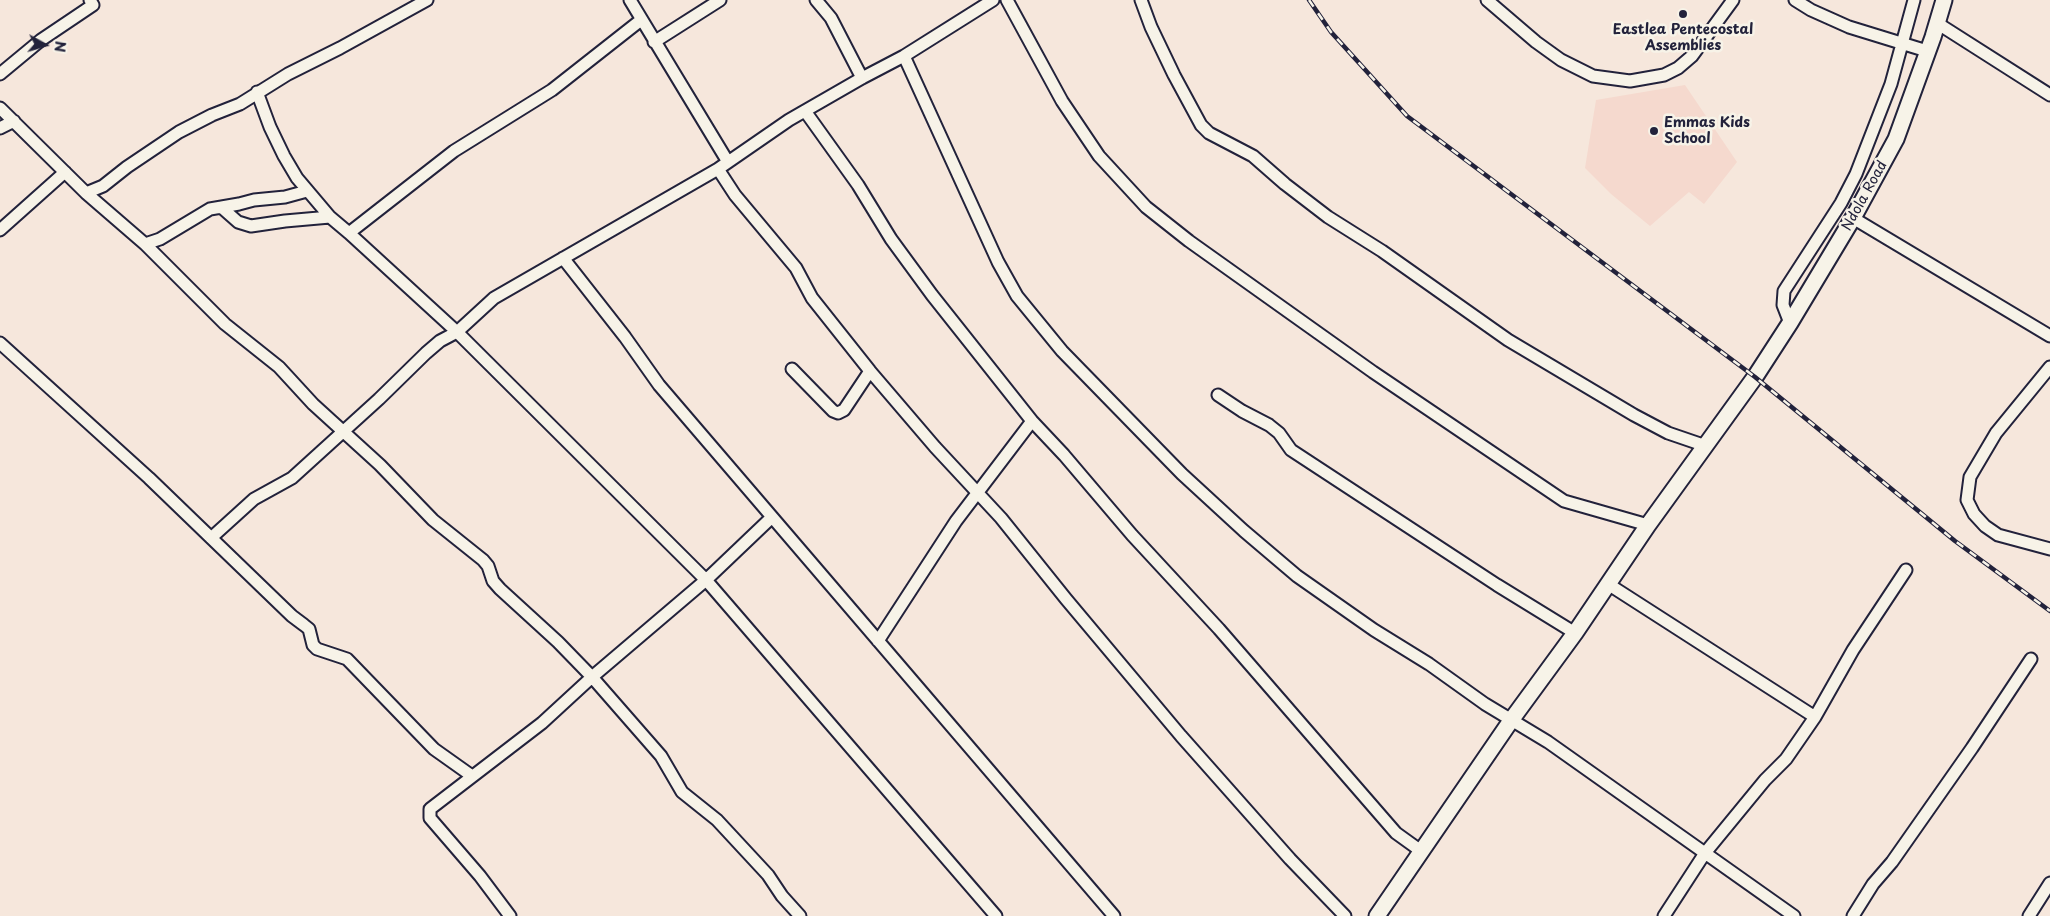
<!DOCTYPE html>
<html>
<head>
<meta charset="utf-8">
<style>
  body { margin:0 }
  #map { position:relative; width:2050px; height:916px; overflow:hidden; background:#f6e7dc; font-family:"Playpen Sans",sans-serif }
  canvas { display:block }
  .north { position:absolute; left:20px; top:20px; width:50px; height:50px; -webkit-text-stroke:4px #f7f3e8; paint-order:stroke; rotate:96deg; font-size:14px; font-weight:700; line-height:20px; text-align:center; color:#22223b }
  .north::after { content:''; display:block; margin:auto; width:18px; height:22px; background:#22223b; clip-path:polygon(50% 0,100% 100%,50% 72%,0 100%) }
</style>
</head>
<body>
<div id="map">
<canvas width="2050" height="916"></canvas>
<div class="north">N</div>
</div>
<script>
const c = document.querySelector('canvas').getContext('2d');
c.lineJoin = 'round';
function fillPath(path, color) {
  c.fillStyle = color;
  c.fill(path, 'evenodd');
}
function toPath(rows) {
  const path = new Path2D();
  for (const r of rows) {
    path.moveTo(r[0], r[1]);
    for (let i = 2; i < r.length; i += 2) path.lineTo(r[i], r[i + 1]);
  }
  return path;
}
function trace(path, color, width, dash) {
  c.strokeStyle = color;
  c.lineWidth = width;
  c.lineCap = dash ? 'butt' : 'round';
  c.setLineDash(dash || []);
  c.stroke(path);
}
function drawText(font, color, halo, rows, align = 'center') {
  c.font = font + ' "Playpen Sans",sans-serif';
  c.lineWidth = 5;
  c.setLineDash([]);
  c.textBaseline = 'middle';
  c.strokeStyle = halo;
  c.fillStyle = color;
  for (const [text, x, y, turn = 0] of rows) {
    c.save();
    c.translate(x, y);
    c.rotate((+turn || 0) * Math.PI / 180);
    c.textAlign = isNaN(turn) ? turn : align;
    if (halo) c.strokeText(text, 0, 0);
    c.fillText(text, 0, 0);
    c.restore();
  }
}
fillPath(toPath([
  [1685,85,1737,162,1704,204,1689,192,1650,226,1611,194,1585,168,1596,100]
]), '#f5d9ce');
const minor = toPath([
  [630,0,728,162],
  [816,0,831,18,862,78],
  [993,0,904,56,862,78,789,120,718,169,494,298,457,332,706,580,996,916],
  [1007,0,1062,101,1099,156,1146,207,1189,241,1373,372,1564,501,1648,525],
  [1141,0,1151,27,1174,75,1201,125,1209,133,1253,156,1285,184,1328,217,1382,251,1508,340,1634,415,1668,433,1706,446],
  [1487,0,1536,42,1561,60,1593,76,1630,81,1664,75,1678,68,1692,56,1733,0],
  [1795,0,1811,10,1849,27,1927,51],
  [1937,23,2050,95],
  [654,42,720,0],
  [904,56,998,262,1017,296,1062,351,1182,474,1244,531,1297,576,1374,630,1429,664,1485,704,1548,742,1794,916],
  [0,74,41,40,93,5,90,0],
  [257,92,270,127,284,156,297,178,330,217,349,233],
  [0,108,86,193,145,244,225,324,279,367,313,404,380,465,433,520,483,560,488,566,493,581,500,589,558,642,592,677,661,756,682,792,717,820,768,875,782,896,800,916],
  [805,111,858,185,891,239,932,295,1032,421,1064,455,1132,535,1219,629,1396,833,1421,851],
  [0,128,14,121],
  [718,169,735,195,796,268,812,298,870,371,935,447,1001,518,1066,599,1181,736,1290,859,1345,916],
  [86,193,103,186,127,167,179,132,212,115,240,104,288,74,340,48,427,0],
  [221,207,238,222,251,226,285,221,330,217],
  [1853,218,2050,336],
  [0,230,65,172],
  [145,244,160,239,210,209,239,204,254,200,285,197,307,191],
  [563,258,625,337,659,385,1114,916],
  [1790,323,1783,305,1784,291,1841,203,1856,174,1891,84,1914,0],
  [0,343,149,478,292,616,304,625,309,629,313,645,317,649,347,659,434,749,472,776],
  [2050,367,1996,433,1970,477,1967,500,1974,514,1985,526,1998,535,2050,549],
  [792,369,833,411,838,413,844,410,870,371],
  [1218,395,1242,411,1269,425,1279,433,1291,450,1497,585,1575,633],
  [211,538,254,499,292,478,379,399,426,353,440,341,457,332,349,233,454,151,552,90,641,20],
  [1608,584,1815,717],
  [878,641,956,521,1032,421],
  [510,916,480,876,430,818,430,809,542,723,592,677,706,580,771,518],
  [1664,916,1705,853,1765,780,1786,759,1815,717,1853,650,1906,570],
  [1853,916,1873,884,1892,862,1972,748,2031,659],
  [2029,916,2050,883]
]);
const major = toPath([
  [1377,916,1512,719,1575,633,1648,525,1755,377,1790,323,1853,218,1896,139,1933,37,1944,0]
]);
trace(minor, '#22223b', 15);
trace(major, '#22223b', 19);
trace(minor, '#f7f3e8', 11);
trace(major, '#f7f3e8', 15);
const rail = toPath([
  [1309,0,1331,32,1407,116,1755,377,1955,541,2050,611]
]);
trace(rail, '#22223b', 4.5);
trace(rail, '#f7f3e8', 2.5, [8]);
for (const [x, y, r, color] of [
  [1683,14,5,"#22223b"],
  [1654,131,5,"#22223b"]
]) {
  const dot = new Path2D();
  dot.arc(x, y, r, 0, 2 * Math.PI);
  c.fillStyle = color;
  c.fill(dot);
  trace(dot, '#f7f3e8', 2);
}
drawText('bold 14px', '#22223b', '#f7f3e8', [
  ["Eastlea Pentecostal",1683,30],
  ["Assemblies",1683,46],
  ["Emmas Kids",1664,123,"left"],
  ["School",1664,139,"left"]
]);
drawText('14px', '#22223b', '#f7f3e8', [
  ["Ndola Road",1865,196,-61]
]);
</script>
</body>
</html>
